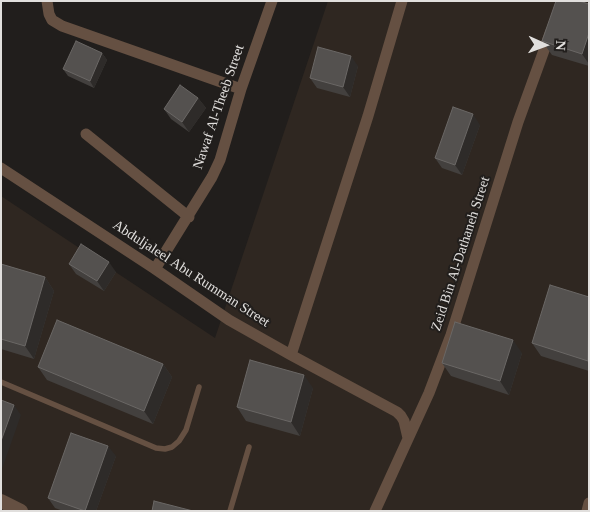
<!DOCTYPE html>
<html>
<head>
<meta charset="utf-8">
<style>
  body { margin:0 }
  #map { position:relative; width:590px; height:512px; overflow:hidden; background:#211e1c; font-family:Georgia,serif }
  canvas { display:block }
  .frame { position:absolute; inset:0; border:2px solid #e1dfdd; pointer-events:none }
  .north { position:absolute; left:520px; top:20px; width:50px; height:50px; -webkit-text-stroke:4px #211e1c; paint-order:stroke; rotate:92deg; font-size:14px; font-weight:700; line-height:20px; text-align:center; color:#e1dfdd }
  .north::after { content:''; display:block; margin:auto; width:18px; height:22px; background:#e1dfdd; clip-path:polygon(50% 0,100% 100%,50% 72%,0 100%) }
</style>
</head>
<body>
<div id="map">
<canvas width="590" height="512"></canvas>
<div class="frame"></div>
<div class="north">N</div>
</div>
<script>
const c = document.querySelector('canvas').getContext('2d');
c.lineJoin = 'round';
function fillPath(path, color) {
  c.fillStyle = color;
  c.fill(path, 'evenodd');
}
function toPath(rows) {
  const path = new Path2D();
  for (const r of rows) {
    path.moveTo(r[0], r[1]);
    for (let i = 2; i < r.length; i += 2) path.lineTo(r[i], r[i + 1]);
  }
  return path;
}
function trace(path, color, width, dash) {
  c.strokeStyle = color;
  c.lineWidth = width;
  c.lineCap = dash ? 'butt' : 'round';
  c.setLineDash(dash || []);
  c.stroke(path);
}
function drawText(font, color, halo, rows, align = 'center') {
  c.font = font + ' Georgia,serif';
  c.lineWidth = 4;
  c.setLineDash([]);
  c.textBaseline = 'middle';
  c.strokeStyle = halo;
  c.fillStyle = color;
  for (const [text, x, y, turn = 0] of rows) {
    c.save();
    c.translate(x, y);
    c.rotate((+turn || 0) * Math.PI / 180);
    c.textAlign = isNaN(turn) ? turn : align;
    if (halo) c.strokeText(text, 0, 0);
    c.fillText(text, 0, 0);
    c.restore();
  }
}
fillPath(toPath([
  [328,1,589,1,589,511,16,511,1,503,1,196,215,338]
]), '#2f2721');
trace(toPath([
  [1,382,156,448,165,449,172,447,179,441,186,430,199,387],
  [230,511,249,447]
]), '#655042', 5.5);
trace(toPath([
  [47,1,49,14,52,20,62,26,241,89],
  [86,134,189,217],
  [1,168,155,269,229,320,291,355,397,412,401,416,404,421,408,438],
  [155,269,212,177,220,160,241,89,272,1],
  [291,355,368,116,402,1],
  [375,511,429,393,451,335,518,122,551,31],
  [587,511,589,503]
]), '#655042', 11);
trace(toPath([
  [1,501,21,511]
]), '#655042', 14);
fillPath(toPath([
  [589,4,589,66,552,55,542,41],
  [102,53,107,60,94,88,68,76,63,69],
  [358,66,350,97,317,88,310,78],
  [198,98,206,108,189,132,171,119,164,109],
  [480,125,462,175,442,168,435,158],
  [1,264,45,277,54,291,34,359,1,349],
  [69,264,116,272,104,291,76,274],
  [589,297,589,371,541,356,532,343],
  [522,353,509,395,451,376,442,363],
  [163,364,172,377,153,424,47,380,38,367],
  [313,388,300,436,246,421,237,407],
  [116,456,96,511,63,511,55,508,48,498]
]), '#43403e');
fillPath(toPath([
  [589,33,589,64,582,54],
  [102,53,107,60,94,88,90,81],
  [351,56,358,66,350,97,343,87],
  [198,98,206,108,189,132,182,122],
  [473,114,480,125,462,175,455,165],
  [109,262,116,272,104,291,97,281],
  [45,277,54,291,34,359,25,346],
  [513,340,522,353,509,395,500,381],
  [163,364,172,377,153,424,144,411],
  [304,375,313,388,300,436,291,422],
  [14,405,21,415,2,469,1,467,1,441],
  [108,446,116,456,96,511,85,511]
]), '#2e2b29');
const building = toPath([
  [556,1,579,1,589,4,589,33,582,54,542,41,556,1],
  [76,41,102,53,90,81,63,69,76,41],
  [318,47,351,56,343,87,310,78,318,47],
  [180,85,198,98,182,122,164,109,180,85],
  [453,107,473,114,455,165,435,158,453,107],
  [81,244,109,262,97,281,69,264,81,244],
  [1,264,45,277,25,346,1,339,1,264],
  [550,285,589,297,588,361,532,343,550,285],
  [57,320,163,364,144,411,38,367,57,320],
  [455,322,513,340,500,381,442,363,455,322],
  [250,360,304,375,291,422,237,407,250,360],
  [1,400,14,405,1,441,1,400],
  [71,433,108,446,85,511,48,498,71,433],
  [154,501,193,511,152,511,154,501]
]);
fillPath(building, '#54514f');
trace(building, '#6a6765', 1);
drawText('14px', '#e1dfdd', '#211e1c', [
  ["Nawaf Al-Theeb Street",219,107,-71],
  ["Zeid Bin Al-Dathaneh Street",461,254,-72],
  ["Abduljaleel Abu Rumman Street",191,274,33]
]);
</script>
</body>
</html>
